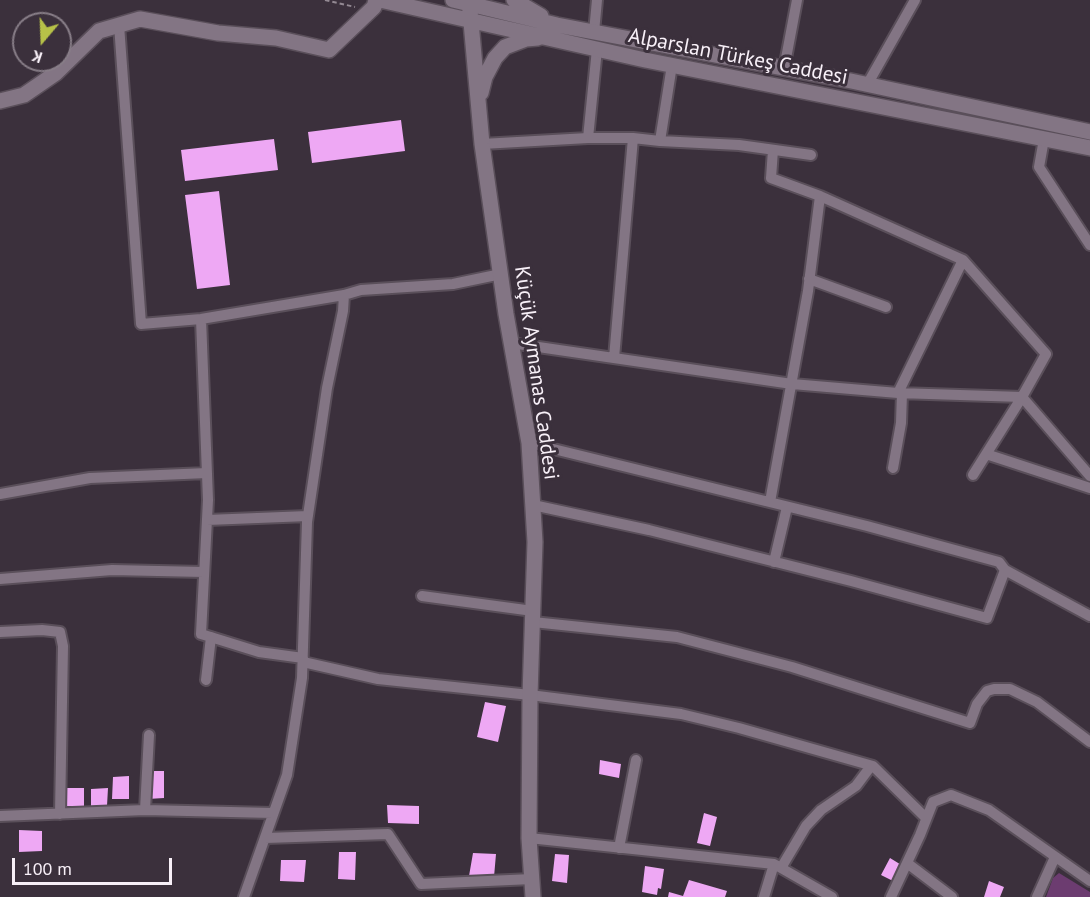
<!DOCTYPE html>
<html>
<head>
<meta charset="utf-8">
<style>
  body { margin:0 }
  #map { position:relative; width:1090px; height:897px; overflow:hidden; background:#3b303c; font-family:"PT Sans",sans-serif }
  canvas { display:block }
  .north { position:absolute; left:12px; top:12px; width:60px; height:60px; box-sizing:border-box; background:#3b303c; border:2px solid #877d87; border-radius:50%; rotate:199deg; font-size:16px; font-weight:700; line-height:24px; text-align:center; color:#f8f0f8 }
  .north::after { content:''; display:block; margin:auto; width:21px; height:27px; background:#b7c148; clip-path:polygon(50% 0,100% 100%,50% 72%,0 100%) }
  .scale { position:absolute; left:12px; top:858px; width:160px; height:27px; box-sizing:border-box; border:3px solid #f8f0f8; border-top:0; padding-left:8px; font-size:18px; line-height:21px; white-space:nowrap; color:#f8f0f8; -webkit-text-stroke:4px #3b303c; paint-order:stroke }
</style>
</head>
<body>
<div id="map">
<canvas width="1090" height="897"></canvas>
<div class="north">K</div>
<div class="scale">100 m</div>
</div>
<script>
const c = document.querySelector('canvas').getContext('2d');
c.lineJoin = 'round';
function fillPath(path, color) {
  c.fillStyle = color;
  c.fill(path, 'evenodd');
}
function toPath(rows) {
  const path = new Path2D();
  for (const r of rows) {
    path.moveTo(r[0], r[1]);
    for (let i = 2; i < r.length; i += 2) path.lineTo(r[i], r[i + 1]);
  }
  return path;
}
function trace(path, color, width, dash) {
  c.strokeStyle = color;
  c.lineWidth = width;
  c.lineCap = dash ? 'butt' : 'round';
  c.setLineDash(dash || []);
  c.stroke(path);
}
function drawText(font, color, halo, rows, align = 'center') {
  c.font = font + ' "PT Sans",sans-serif';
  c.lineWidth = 6;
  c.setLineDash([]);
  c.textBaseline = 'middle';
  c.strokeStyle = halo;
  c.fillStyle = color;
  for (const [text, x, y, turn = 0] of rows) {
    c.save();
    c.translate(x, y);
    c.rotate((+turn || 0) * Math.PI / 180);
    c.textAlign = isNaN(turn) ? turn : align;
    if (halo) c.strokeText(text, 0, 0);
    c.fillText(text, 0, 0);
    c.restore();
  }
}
fillPath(toPath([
  [1059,873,1090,892,1090,897,1046,897,1053,878]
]), '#6c3c70');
fillPath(toPath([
  [401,120,405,151,312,163,308,132],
  [274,139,278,170,185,181,181,150],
  [219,191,230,285,197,289,185,195],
  [485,702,506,706,498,742,477,737],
  [600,760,621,764,619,778,599,774],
  [148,771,164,771,164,798,148,799],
  [129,776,129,799,112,799,113,777],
  [66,788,84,788,84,806,66,806],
  [108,788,107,806,91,806,91,789],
  [387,805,419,806,419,824,388,823],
  [704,813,717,817,710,846,697,843],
  [19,830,42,831,42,851,19,852],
  [339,852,356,852,355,880,338,879],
  [473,853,496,854,494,877,469,876],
  [555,854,569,855,567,883,552,881],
  [890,858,903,866,895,882,881,875],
  [281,860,306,860,304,882,280,881],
  [645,866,664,869,661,889,658,888,657,895,642,892],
  [689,880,727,891,725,897,668,897,669,892,683,896],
  [989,881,1004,887,1000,897,984,897]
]), '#eea8f4');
const street = toPath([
  [119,25,141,324,201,319,344,295,361,290,453,284,501,274],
  [594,32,597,0],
  [784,69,797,0],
  [867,85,915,0],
  [588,138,597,49],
  [1044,139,1039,167,1090,245],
  [660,141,672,65],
  [482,144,588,138,633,138,660,141,739,145,811,155],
  [820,196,963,260,1046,354,1022,397,973,475],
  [809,279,886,307],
  [201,319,208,500,201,634,259,652,303,658],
  [511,343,792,384,898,393,1022,397,1090,476],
  [614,358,633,138],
  [898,393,963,260],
  [529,443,867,526,999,562,1005,570,1090,616],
  [986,454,1090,488],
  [893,468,901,423,902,393],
  [0,494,90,478,207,473],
  [770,502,808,291,820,196,771,178,773,150],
  [533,505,649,530,851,581,987,618,1005,570],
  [207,520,308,516],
  [774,562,787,507],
  [0,579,112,570,204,572],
  [422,596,533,611],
  [533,622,677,637,792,667,970,723,977,704,987,691,994,689,1010,689,1037,702,1090,742],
  [0,632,42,630,60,632,63,646,60,814],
  [303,662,378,679,530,695,681,714,739,728,873,766,926,818],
  [206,680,211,637],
  [145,810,149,735],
  [0,816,145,810,273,813],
  [265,838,388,834,421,884,532,879],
  [529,838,774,864,832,897],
  [619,848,636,760],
  [907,863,952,897],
  [781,868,806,826,821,810,856,786,871,766],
  [244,897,287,775,302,678,307,522,327,388,343,311,344,295],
  [764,897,774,864],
  [891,897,920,835,933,802,951,795,989,810,1090,881],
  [1037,897,1055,857]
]);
const secondary = toPath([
  [380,0,645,60,1090,148],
  [453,0,557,25,851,81,1090,132],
  [469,0,482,144,506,314,529,443,535,542,530,695,529,838,533,897],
  [514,0,541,16],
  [481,93,485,77,495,58,505,47,526,39,538,38],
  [0,101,24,95,56,73,99,31,140,19,218,33,276,38,329,50,374,7,376,0]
]);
trace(street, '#5a4f5a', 14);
trace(secondary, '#5a4f5a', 18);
trace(toPath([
  [325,0,355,7]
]), '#938993', 2, [4.5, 3]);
trace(street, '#837584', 10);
trace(secondary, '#837584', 15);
drawText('21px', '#f8f0f8', '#3b303c', [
  ["Alparslan Türkeş Caddesi",738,57,11],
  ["Küçük Aymanas Caddesi",536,373,82]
]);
</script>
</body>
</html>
